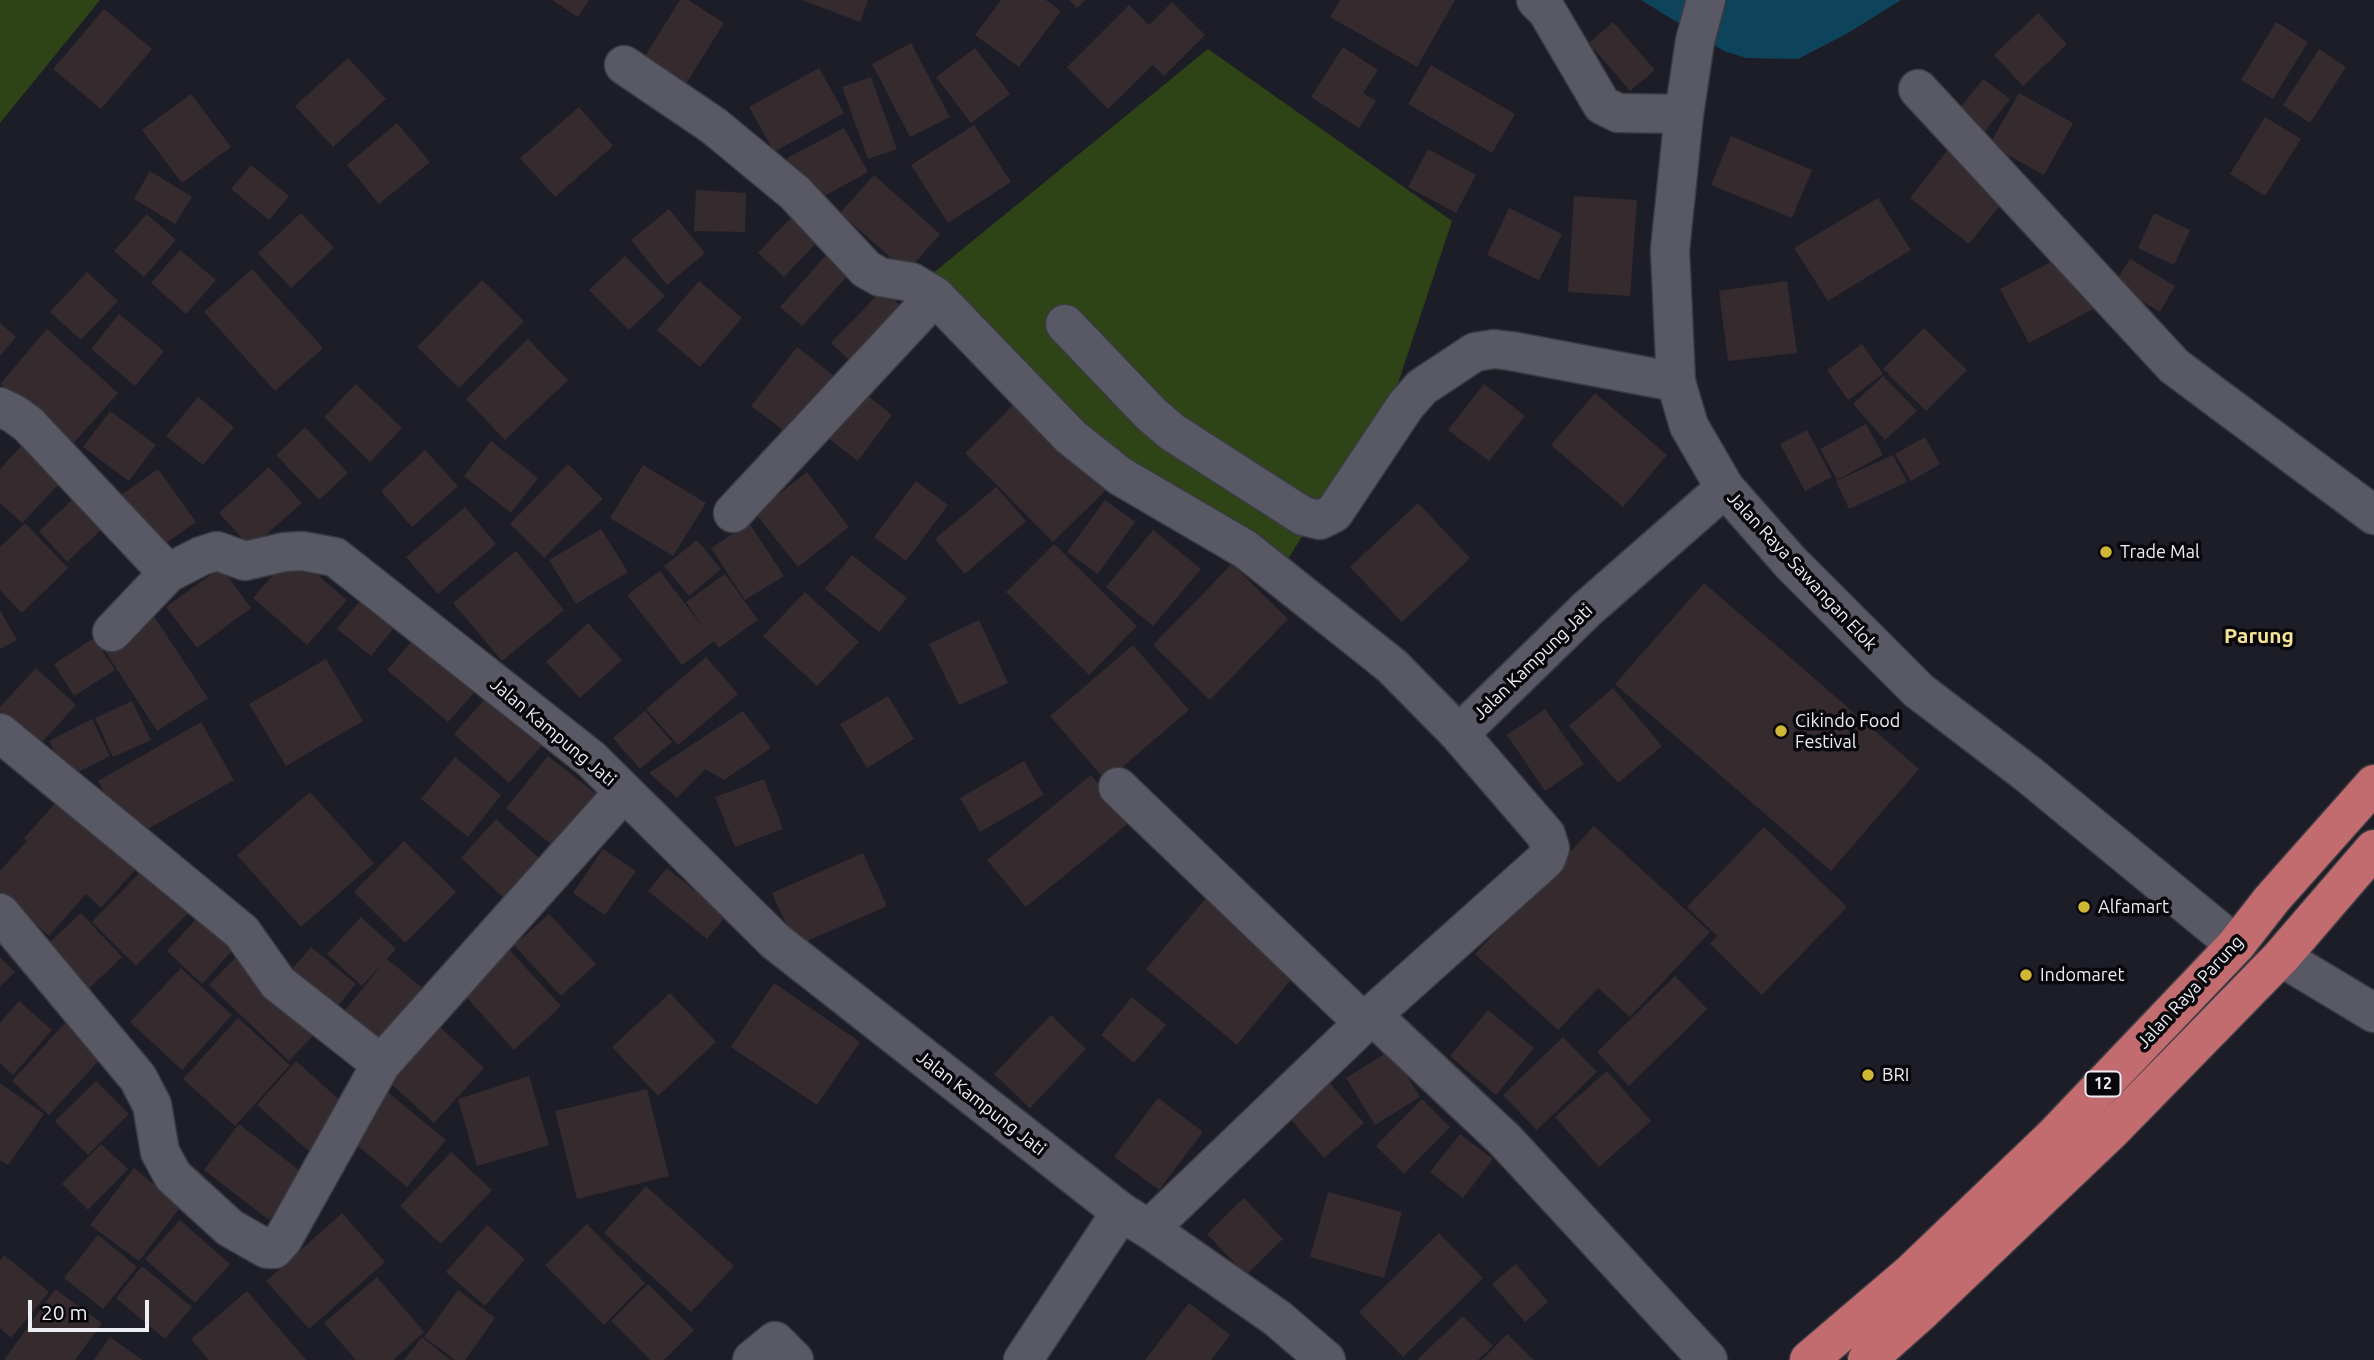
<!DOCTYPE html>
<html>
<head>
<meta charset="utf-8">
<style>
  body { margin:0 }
  #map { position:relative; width:2374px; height:1360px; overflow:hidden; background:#1d1d27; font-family:Ubuntu,sans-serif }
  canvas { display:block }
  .scale { position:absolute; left:28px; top:1300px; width:121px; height:32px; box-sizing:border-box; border:4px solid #ededf4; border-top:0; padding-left:9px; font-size:21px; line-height:24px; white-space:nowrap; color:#ededf4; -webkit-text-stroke:5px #08080c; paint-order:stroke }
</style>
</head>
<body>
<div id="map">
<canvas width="2374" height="1360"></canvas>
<div class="scale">20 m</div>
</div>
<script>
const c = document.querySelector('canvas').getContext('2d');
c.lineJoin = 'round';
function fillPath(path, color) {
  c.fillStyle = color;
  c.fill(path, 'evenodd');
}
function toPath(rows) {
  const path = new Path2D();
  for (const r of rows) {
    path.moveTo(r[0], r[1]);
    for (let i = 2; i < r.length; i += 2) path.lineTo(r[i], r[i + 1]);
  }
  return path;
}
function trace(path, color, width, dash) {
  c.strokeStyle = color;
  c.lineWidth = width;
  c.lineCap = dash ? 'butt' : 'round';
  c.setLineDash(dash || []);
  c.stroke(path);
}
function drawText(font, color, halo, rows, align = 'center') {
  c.font = font + ' Ubuntu,sans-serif';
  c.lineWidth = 7;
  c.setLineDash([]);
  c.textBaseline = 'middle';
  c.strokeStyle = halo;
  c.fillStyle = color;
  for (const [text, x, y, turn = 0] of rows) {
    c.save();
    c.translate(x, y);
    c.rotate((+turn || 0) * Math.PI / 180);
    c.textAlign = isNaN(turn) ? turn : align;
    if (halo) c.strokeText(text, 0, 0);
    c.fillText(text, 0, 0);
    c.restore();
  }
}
fillPath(toPath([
  [0,0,100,0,0,123],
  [1208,49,1452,221,1398,383,1283,567,1115,459,927,278]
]), '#2e4417');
fillPath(toPath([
  [1641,0,1901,0,1848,33,1798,59,1746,58,1724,51]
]), '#0e445b');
fillPath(toPath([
  [552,0,589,0,578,17],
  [680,0,688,0,724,23,682,90,640,64],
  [802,0,868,0,860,22],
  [1001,0,1046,0,1061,11,1019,67,975,35],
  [1069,0,1085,0,1077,8],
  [1340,0,1455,0,1417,67,1330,17],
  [1172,2,1205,35,1164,76,1153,65,1108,109,1067,67,1129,5,1149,25],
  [104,9,152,49,101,109,53,69],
  [2038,13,2067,44,2023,86,1994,55],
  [1613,22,1655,70,1630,91,1589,43],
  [2276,22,2308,42,2273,99,2241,80],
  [911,43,950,117,910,137,872,64],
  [1343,47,1378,70,1363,93,1376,101,1359,128,1311,97],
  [975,48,1010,94,971,123,936,77],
  [2319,49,2346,67,2310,123,2283,105],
  [348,58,386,99,333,147,295,106],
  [1431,65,1515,114,1492,153,1408,104],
  [819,68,844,113,774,152,749,107],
  [871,77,897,149,868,159,842,87],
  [1983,79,2010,99,1983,134,1956,113],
  [2019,93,2073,123,2044,175,1989,145],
  [191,94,231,147,182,183,142,130],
  [579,107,613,146,555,197,520,158],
  [2265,117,2301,139,2265,196,2230,174],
  [397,123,430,162,379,204,347,165],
  [974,125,1011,182,948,223,911,165],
  [844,128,868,172,812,203,787,158],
  [1731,136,1812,170,1792,218,1711,185],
  [1950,147,2010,193,1969,244,1910,198],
  [1428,149,1476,175,1456,213,1408,187],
  [251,165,289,196,269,220,231,189],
  [150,171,192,197,175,224,134,199],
  [874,175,940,234,907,272,840,213],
  [696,190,746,193,745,232,694,231],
  [1574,196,1637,200,1630,296,1568,292],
  [1878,198,1911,250,1828,301,1794,248],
  [1509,208,1562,234,1539,280,1487,255],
  [669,209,705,253,667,285,631,240],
  [301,213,334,248,291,288,258,253],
  [795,213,821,238,784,277,758,253],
  [2154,213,2190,230,2174,265,2138,248],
  [147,214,176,240,144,277,114,251],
  [180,250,216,280,186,314,151,283],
  [2068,253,2097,307,2029,343,2000,289],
  [827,254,850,273,802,326,780,307],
  [625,256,665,296,629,330,589,290],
  [2130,259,2175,286,2160,312,2114,284],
  [252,269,323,348,275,391,204,312],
  [87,272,118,301,81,340,50,312],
  [482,280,524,321,459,388,417,347],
  [699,281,742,318,700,367,657,330],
  [1787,281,1797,353,1728,361,1719,291],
  [883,289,904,309,852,363,831,343],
  [119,314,164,351,135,386,91,349],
  [0,323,16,337,0,356],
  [1924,328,1967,370,1926,411,1887,373,1889,370,1886,372,1883,369],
  [47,329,118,393,71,446,0,384],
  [528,339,568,380,505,440,466,399],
  [1862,344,1883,374,1848,400,1827,370],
  [797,347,838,379,792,437,751,406],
  [1883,376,1917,411,1885,440,1853,404],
  [356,384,402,428,370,462,324,417],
  [1484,384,1525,416,1489,461,1448,430],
  [856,386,892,415,858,461,820,432],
  [1595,393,1667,455,1623,507,1551,445],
  [1023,395,1111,485,1053,542,965,453],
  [198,397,234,427,203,465,166,436],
  [110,411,156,445,129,481,83,447],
  [1866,424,1883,455,1837,480,1820,449],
  [305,427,348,473,319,500,276,455],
  [1807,430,1832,477,1805,491,1780,444],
  [1925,437,1940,464,1911,481,1895,454],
  [491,441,538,478,511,513,464,476],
  [23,444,62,481,22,523,0,503,0,469],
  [425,450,458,486,412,527,381,491],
  [1893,455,1907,482,1849,509,1836,481],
  [568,464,603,499,544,558,510,524],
  [643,465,706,503,673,556,610,518],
  [269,467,302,503,251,548,219,513],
  [158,469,196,522,159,548,122,494],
  [807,472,849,527,798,567,755,513],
  [916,481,948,505,906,561,874,537],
  [996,487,1026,521,965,574,935,539],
  [74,498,102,529,67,562,39,531],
  [1105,500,1135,522,1098,574,1067,552],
  [1418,503,1470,558,1402,622,1350,567],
  [465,507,496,544,438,594,406,557],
  [25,523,68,568,22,613,0,590,0,547],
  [749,523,784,576,745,600,711,548],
  [601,529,628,572,576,604,549,560],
  [1153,530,1201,569,1153,626,1106,587],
  [697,540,721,569,689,596,664,566],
  [1054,544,1137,626,1089,675,1006,592],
  [516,551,564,610,502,661,453,603],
  [292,553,347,600,307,645,253,598],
  [852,555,907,598,879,632,825,589],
  [1232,564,1288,619,1210,700,1153,645],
  [221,567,251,608,197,648,166,607],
  [660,571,705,630,686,602,725,574,758,620,719,648,714,641,682,665,627,595],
  [1704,583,1919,769,1831,871,1615,684],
  [805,592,859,642,817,686,763,636],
  [363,597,397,624,371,656,337,629],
  [0,610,17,640,0,649],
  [153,615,208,698,157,731,103,648],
  [979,620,1008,683,959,705,929,644],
  [588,623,622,660,580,698,546,662],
  [419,633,481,685,448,722,387,670],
  [94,638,115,670,74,696,54,664],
  [1133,645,1189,710,1106,781,1050,716],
  [706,657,738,694,678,745,646,709],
  [326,659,363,721,286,766,249,704],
  [36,668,76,705,32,753,0,724,0,707],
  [1613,688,1662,746,1618,783,1569,726],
  [490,693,545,742,509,783,454,734],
  [888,696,914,739,867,768,840,724],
  [132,701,151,740,113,757,95,718],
  [1545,709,1584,764,1545,791,1507,735],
  [645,711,672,742,640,769,613,738],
  [743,711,771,748,724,780,705,769,677,798,649,773],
  [92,719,110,756,68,777,49,741],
  [201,722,234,780,130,839,98,781],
  [548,756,595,793,552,845,506,808],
  [455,757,501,795,468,837,421,799],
  [1024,761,1044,795,980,832,960,798],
  [1091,775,1130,822,1026,907,987,860],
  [764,779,783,829,735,847,715,797],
  [66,791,143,861,101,908,86,894,49,936,0,892,0,871,27,841,24,838],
  [310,792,374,863,301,927,237,855],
  [496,819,540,859,504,898,461,858],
  [1594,826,1710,932,1630,1017,1598,988,1558,1030,1475,954],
  [1764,827,1847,907,1762,995,1710,944,1717,936,1687,907],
  [404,841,456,892,405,943,354,892],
  [603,849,636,871,605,915,573,893],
  [863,853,887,906,796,946,772,893],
  [144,868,189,912,136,966,92,922],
  [667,868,726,916,707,939,648,891],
  [1213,890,1303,965,1237,1045,1146,969],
  [203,911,239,943,202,984,167,951],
  [81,913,122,957,80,997,39,952],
  [549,914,596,964,561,996,514,945],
  [361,917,396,949,387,959,425,990,379,1045,342,1014,384,962,362,986,327,954],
  [506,946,561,1006,514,1050,459,989],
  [311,947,356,984,326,1020,281,982],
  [241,952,320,1028,289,1061,209,985],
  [0,957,15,972,0,986],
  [181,968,232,1015,182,1070,130,1022],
  [1675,976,1707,1009,1629,1086,1597,1052],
  [774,983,860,1042,817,1105,731,1047],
  [670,993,716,1042,658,1096,612,1047],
  [1132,997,1166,1025,1134,1063,1101,1035],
  [19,1001,52,1030,13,1075,0,1063,0,1023],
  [1488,1010,1534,1048,1496,1095,1450,1056],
  [74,1013,112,1046,49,1115,12,1081],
  [1051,1015,1086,1049,1030,1108,994,1074],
  [238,1018,290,1065,235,1126,183,1079],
  [435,1022,484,1068,434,1123,384,1077],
  [1563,1037,1597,1072,1537,1130,1503,1095],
  [1391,1050,1420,1097,1375,1125,1346,1078],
  [296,1061,351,1110,312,1154,257,1105],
  [1607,1071,1651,1121,1599,1167,1555,1117],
  [529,1076,549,1145,477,1166,458,1099],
  [96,1081,129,1114,88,1155,55,1121],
  [1328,1081,1364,1123,1324,1158,1287,1115],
  [0,1083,44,1114,8,1165,0,1160],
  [647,1089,669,1176,577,1199,555,1111],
  [385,1090,446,1140,407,1187,346,1136],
  [1158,1098,1203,1132,1159,1190,1114,1157],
  [1422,1099,1450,1127,1404,1174,1376,1146],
  [239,1124,304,1174,269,1220,204,1170],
  [1460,1134,1493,1159,1463,1198,1430,1172],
  [101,1144,128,1169,88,1210,62,1184],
  [451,1152,492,1190,441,1244,400,1206],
  [134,1168,181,1206,139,1261,90,1225],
  [646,1186,734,1266,691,1312,604,1233],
  [1328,1192,1402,1212,1384,1278,1310,1257],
  [1244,1198,1283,1239,1246,1275,1207,1234],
  [342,1213,385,1262,309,1329,266,1281],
  [180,1220,230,1264,195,1303,145,1259],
  [587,1224,645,1283,604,1325,545,1265],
  [487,1225,525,1259,485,1306,446,1272],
  [1439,1233,1483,1278,1403,1357,1359,1312],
  [98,1235,137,1267,103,1309,64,1278],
  [4,1255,49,1292,11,1338,0,1328,0,1261],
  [1516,1264,1548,1302,1525,1322,1492,1284],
  [142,1266,192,1307,165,1339,116,1298],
  [377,1277,424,1332,393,1360,356,1360,324,1323],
  [648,1284,694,1330,664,1360,650,1360,611,1321],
  [55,1289,102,1323,75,1360,4,1360],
  [458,1290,495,1318,465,1360,455,1360,424,1337],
  [247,1291,306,1360,209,1360,191,1339],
  [1189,1303,1230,1335,1211,1360,1145,1360],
  [1463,1316,1493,1346,1478,1360,1417,1360],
  [1507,1334,1534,1360,1482,1360],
  [110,1337,142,1360,94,1360],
  [422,1337,450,1360,404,1360]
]), '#352a2e');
const street = toPath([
  [1536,0,1547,11,1602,105,1618,113,1684,114],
  [1706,0,1695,41,1684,114,1670,250,1676,382,1689,426,1725,488,1791,563,1919,691,2028,774,2236,945],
  [624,65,714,126,795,193,866,269,880,277,911,282,935,296,1071,437,1120,476,1245,549,1392,666,1459,734],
  [1918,89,2174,366,2374,515],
  [1065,324,1151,414,1172,432,1303,516,1320,520,1334,513,1406,405,1422,387,1475,352,1494,349,1511,351,1676,382],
  [0,407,14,414,28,424,168,573,201,556,217,551,245,561,284,552,302,551,335,557,591,759,775,941,1121,1212,1149,1229,1277,1318,1326,1360],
  [733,513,935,296],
  [112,632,168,573],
  [0,733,242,932,278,983,381,1064,624,792],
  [1118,787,1364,1023],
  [0,913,138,1078,152,1105,160,1152,173,1176,230,1228,267,1249,274,1249,283,1239,381,1064],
  [2281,957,2374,1013],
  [1372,1015,1505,1140,1708,1360],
  [1149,1229,1372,1015,1546,859,1550,848,1546,835,1459,734,1587,609,1725,488],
  [752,1360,775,1341,794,1360],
  [1023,1360,1121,1212]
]);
const highway = toPath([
  [1809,1360,1911,1273,2053,1137,2236,945,2272,899,2374,784],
  [1867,1360,1922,1311,2112,1130,2281,957,2374,849]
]);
trace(street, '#3a3a41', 41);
trace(highway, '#3a3a41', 41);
trace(street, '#595965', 38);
trace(highway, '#c36c6f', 38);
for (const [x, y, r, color] of [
  [2106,552,7,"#d1b736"],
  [1781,731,7,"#d1b736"],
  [2084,907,7,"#d1b736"],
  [2026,975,7,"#d1b736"],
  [1868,1075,7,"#d1b736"]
]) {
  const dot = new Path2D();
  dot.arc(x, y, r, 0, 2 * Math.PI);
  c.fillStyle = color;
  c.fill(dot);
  trace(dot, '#08080c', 2.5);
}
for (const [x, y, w] of [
  [2103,1084,35]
]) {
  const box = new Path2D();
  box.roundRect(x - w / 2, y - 12.5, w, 25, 5);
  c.fillStyle = '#08080c';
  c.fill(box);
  trace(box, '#ededf4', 2);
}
drawText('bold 16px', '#ededf4', null, [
  ["12",2103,1084]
]);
drawText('18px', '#ededf4', '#08080c', [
  ["Trade Mal",2120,552],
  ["Cikindo Food",1795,721],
  ["Festival",1795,742],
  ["Alfamart",2098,907],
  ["Indomaret",2040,975],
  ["BRI",1882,1075]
], 'left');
drawText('18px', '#ededf4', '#08080c', [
  ["Jalan Raya Sawangan Elok",1802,571,47],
  ["Jalan Kampung Jati",1533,662,-44],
  ["Jalan Kampung Jati",553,732,40],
  ["Jalan Raya Parung",2190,992,-47],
  ["Jalan Kampung Jati",981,1103,38]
]);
drawText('bold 21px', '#f6e496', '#08080c', [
  ["Parung",2259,636]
]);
</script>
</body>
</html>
